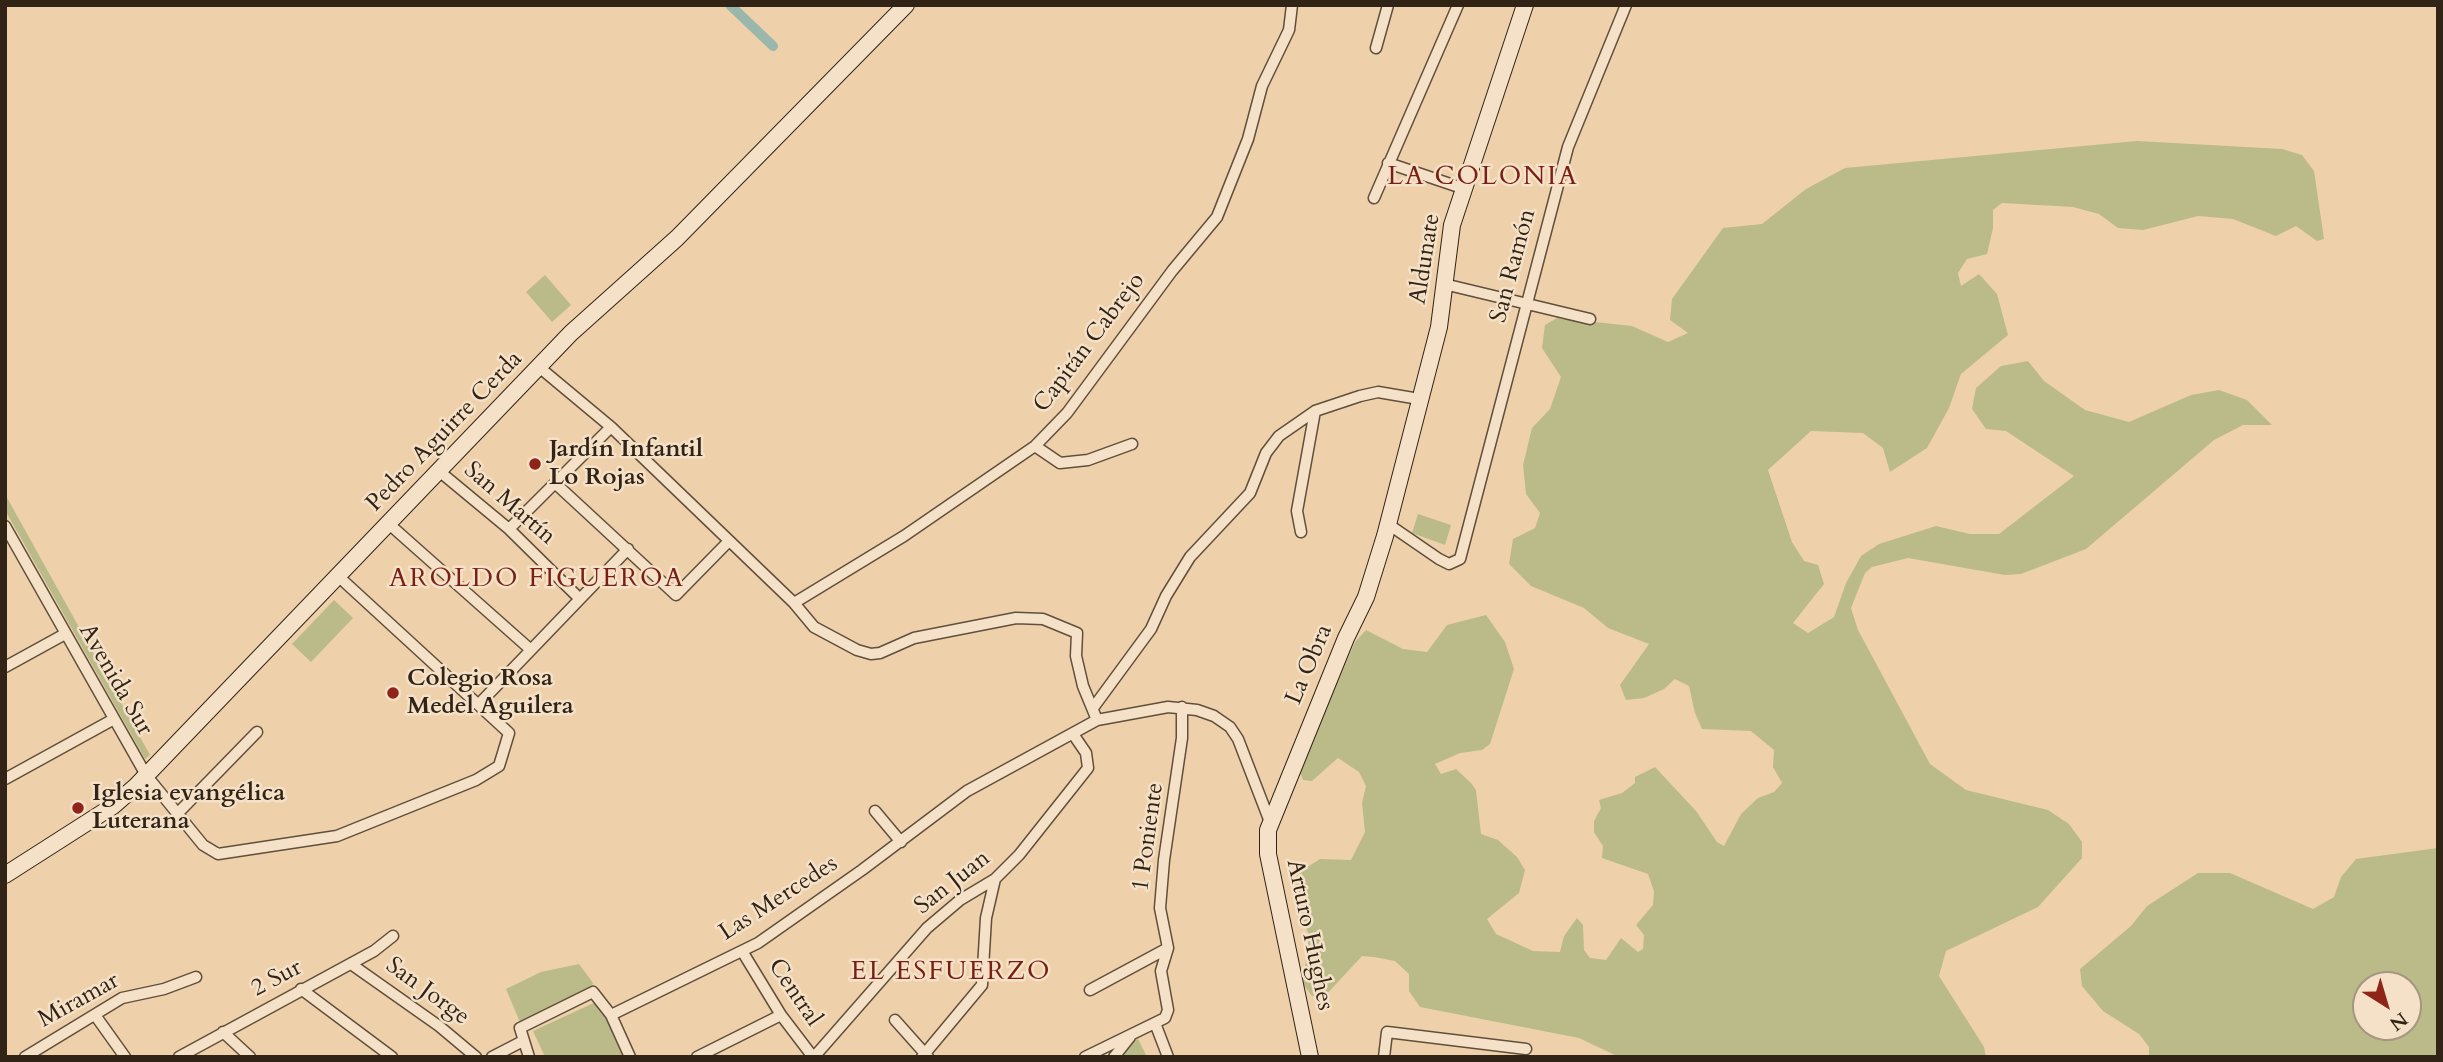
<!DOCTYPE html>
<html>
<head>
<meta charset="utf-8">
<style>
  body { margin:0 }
  #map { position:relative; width:2443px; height:1062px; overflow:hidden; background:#eed1aa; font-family:Cardo,serif }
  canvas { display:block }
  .frame { position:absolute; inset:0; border:7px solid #312416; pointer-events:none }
  .north { position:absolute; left:2352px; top:971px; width:70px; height:70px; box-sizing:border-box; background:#f4e1c8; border:2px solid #a69581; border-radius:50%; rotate:143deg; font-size:19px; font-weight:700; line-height:28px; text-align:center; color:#312416 }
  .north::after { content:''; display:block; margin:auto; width:24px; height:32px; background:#8f2418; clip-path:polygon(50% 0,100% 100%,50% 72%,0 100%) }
</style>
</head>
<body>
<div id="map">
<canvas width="2443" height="1062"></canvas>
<div class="frame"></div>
<div class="north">N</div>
</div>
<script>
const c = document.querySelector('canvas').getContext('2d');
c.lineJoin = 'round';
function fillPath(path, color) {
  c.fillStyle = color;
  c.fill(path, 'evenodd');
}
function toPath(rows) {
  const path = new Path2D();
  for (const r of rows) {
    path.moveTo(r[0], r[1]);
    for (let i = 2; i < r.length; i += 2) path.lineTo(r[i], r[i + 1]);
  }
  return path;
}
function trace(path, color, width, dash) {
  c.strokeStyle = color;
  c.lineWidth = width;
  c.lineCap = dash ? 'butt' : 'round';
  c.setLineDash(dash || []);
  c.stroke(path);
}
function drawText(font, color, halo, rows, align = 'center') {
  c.font = font + ' Cardo,serif';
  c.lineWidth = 5;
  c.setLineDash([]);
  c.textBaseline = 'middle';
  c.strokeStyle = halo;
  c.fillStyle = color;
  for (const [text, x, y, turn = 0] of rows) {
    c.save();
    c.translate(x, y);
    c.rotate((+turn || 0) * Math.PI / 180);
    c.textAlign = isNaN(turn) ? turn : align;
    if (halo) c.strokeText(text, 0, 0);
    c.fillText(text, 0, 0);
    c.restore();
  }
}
fillPath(toPath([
  [2137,141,2282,149,2302,155,2314,171,2324,239,2317,241,2296,226,2276,236,2233,219,2198,216,2143,230,2118,228,2099,214,2073,207,2002,203,1993,210,1993,228,1987,254,1967,259,1958,273,1961,286,1979,274,1997,294,2008,335,1961,374,1949,408,1927,448,1890,472,1883,448,1863,433,1811,431,1768,470,1792,542,1804,561,1818,565,1824,584,1793,623,1808,633,1834,617,1846,583,1861,556,1879,544,1936,526,1970,534,1999,534,2074,476,2006,431,1986,429,1972,409,1976,388,2001,366,2028,361,2044,381,2085,410,2129,422,2191,395,2219,390,2247,400,2272,425,2243,425,2214,440,2086,549,2021,574,2005,575,1908,558,1872,567,1865,573,1851,608,1858,630,1930,764,1966,790,2048,810,2069,824,2082,842,2082,858,2038,907,1946,951,1939,976,1984,1047,1986,1057,1619,1057,1579,1038,1420,1007,1409,991,1409,974,1395,961,1374,957,1362,956,1325,996,1312,996,1303,984,1309,935,1295,900,1292,881,1301,871,1320,859,1351,860,1365,832,1362,803,1366,786,1359,772,1338,758,1312,781,1303,780,1299,770,1355,642,1366,630,1403,649,1427,652,1447,625,1486,615,1505,642,1514,669,1490,744,1482,750,1460,753,1435,764,1441,774,1456,769,1471,783,1476,790,1481,834,1498,840,1517,857,1525,870,1519,893,1487,919,1496,934,1533,951,1560,952,1564,936,1577,918,1583,925,1584,950,1590,958,1606,960,1621,938,1638,952,1643,949,1644,935,1636,925,1653,905,1654,891,1648,874,1602,858,1603,846,1594,832,1594,821,1601,808,1599,800,1622,793,1635,783,1635,777,1655,767,1696,811,1717,842,1724,846,1741,814,1758,798,1774,792,1782,783,1773,767,1774,750,1751,731,1702,729,1695,713,1689,686,1675,679,1664,689,1644,698,1626,700,1620,685,1649,644,1608,628,1584,608,1531,586,1509,564,1513,539,1535,528,1540,513,1526,494,1523,465,1532,428,1550,409,1561,377,1542,348,1545,325,1557,318,1632,326,1668,342,1688,333,1670,320,1672,299,1723,228,1762,224,1806,189,1845,168],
  [545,275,571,305,552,322,526,292],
  [5,494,150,755,145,759,5,510],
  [1418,514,1451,525,1445,545,1412,533],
  [334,600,353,618,311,662,292,644],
  [2438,848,2438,1057,2149,1057,2149,1047,2139,1034,2103,1011,2082,986,2080,969,2131,926,2147,906,2198,873,2230,873,2313,909,2334,897,2341,877,2356,859],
  [2408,985,2408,1027,2366,1027,2366,985],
  [579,964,593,983,590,989,520,1022,506,989,541,972],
  [598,1001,624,1057,545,1057,533,1031],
  [1138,1039,1147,1057,1118,1057,1133,1041]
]), '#babb88');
trace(toPath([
  [730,5,773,46]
]), '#99b7aa', 10);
const street = toPath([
  [1376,48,1388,5],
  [1388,163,1462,188],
  [1374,198,1458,5],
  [1444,284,1590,319],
  [539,367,611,427,794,603,814,627,857,650,871,654,880,653,914,638,1016,618,1043,619,1077,633,1076,656,1083,686,1097,720],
  [1035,446,1060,463,1088,460,1132,444],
  [439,471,509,529,580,599],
  [556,484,676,595,728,542],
  [389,524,531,650],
  [1388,524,1439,559,1449,564,1460,559,1568,147,1626,5],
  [5,526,146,775,203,845,218,854,337,836,476,780,499,766,509,733,338,576],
  [509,529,611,427],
  [1301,532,1297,511,1315,411],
  [794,603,904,536,1035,446,1067,413,1172,271,1217,217,1248,139,1262,86,1289,30,1292,5],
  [5,667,65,634],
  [479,704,628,549],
  [1093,708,1151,629,1166,596,1190,557,1250,493,1266,453,1279,436,1315,411,1360,396,1378,392,1419,399],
  [5,779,114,719],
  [875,811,901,842],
  [179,812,257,732],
  [742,951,781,1015,813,1057],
  [351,964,439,1026,476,1057],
  [301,989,392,1057],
  [1090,990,1168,948],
  [95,1015,125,1057],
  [611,1015,758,943,862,870,967,791,1097,720,1168,707,1197,710,1214,716,1230,727,1238,739,1270,822],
  [895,1020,928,1057],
  [1155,1023,1168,1057],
  [223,1032,250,1057],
  [25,1057,122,998,164,989,196,977],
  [179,1057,374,951,393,936],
  [492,1057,523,1041],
  [529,1057,520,1028,593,992,611,1015,630,1057],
  [697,1057,781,1015],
  [814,1057,927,928,960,900,995,879,1019,855,1088,768,1086,753,1073,734],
  [922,1057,982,985,986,918,995,879],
  [1085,1057,1165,1018,1168,1010,1161,971,1168,948,1160,908,1164,860,1182,738,1182,707],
  [1114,1057,1130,1037],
  [1384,1057,1387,1032,1526,1049]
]);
const secondary = toPath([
  [5,875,113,806,136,786,571,333,677,238,906,5],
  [1310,1057,1268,854,1268,830,1346,638,1366,597,1385,536,1439,327,1452,225,1525,5]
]);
trace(street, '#604f3b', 13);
trace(secondary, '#312416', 18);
trace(street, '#f4e1c8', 10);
trace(secondary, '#f4e1c8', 16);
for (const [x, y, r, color] of [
  [535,464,7,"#8f2418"],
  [393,693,7,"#8f2418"],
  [78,808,7,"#8f2418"]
]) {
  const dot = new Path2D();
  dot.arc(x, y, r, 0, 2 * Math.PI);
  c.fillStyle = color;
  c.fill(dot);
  trace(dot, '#f4e1c8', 2.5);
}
drawText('24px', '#312416', '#f4e1c8', [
  ["Aldunate",1426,259,-81],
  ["San Ramón",1514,266,-75],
  ["Capitán Cabrejo",1090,343,-53],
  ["Pedro Aguirre Cerda",445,432,-46],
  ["San Martín",509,504,41],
  ["La Obra",1310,665,-67],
  ["Avenida Sur",115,680,60],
  ["1 Poniente",1149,837,-82],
  ["San Juan",953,883,-38],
  ["Las Mercedes",779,899,-33],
  ["Arturo Hughes",1309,935,78],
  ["2 Sur",277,979,-28],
  ["San Jorge",427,992,36],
  ["Central",794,993,56],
  ["Miramar",79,1001,-29]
]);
drawText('bold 24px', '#312416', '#f4e1c8', [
  ["Jardín Infantil",549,450],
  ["Lo Rojas",549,478],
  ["Colegio Rosa",407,679],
  ["Medel Aguilera",407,707],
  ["Iglesia evangélica",92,794],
  ["Luterana",92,822]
], 'left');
c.letterSpacing = '2px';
drawText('26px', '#7a1f14', '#f4e1c8', [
  ["LA COLONIA",1483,178],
  ["AROLDO FIGUEROA",537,580],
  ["EL ESFUERZO",951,973]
]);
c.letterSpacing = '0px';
</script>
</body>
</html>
